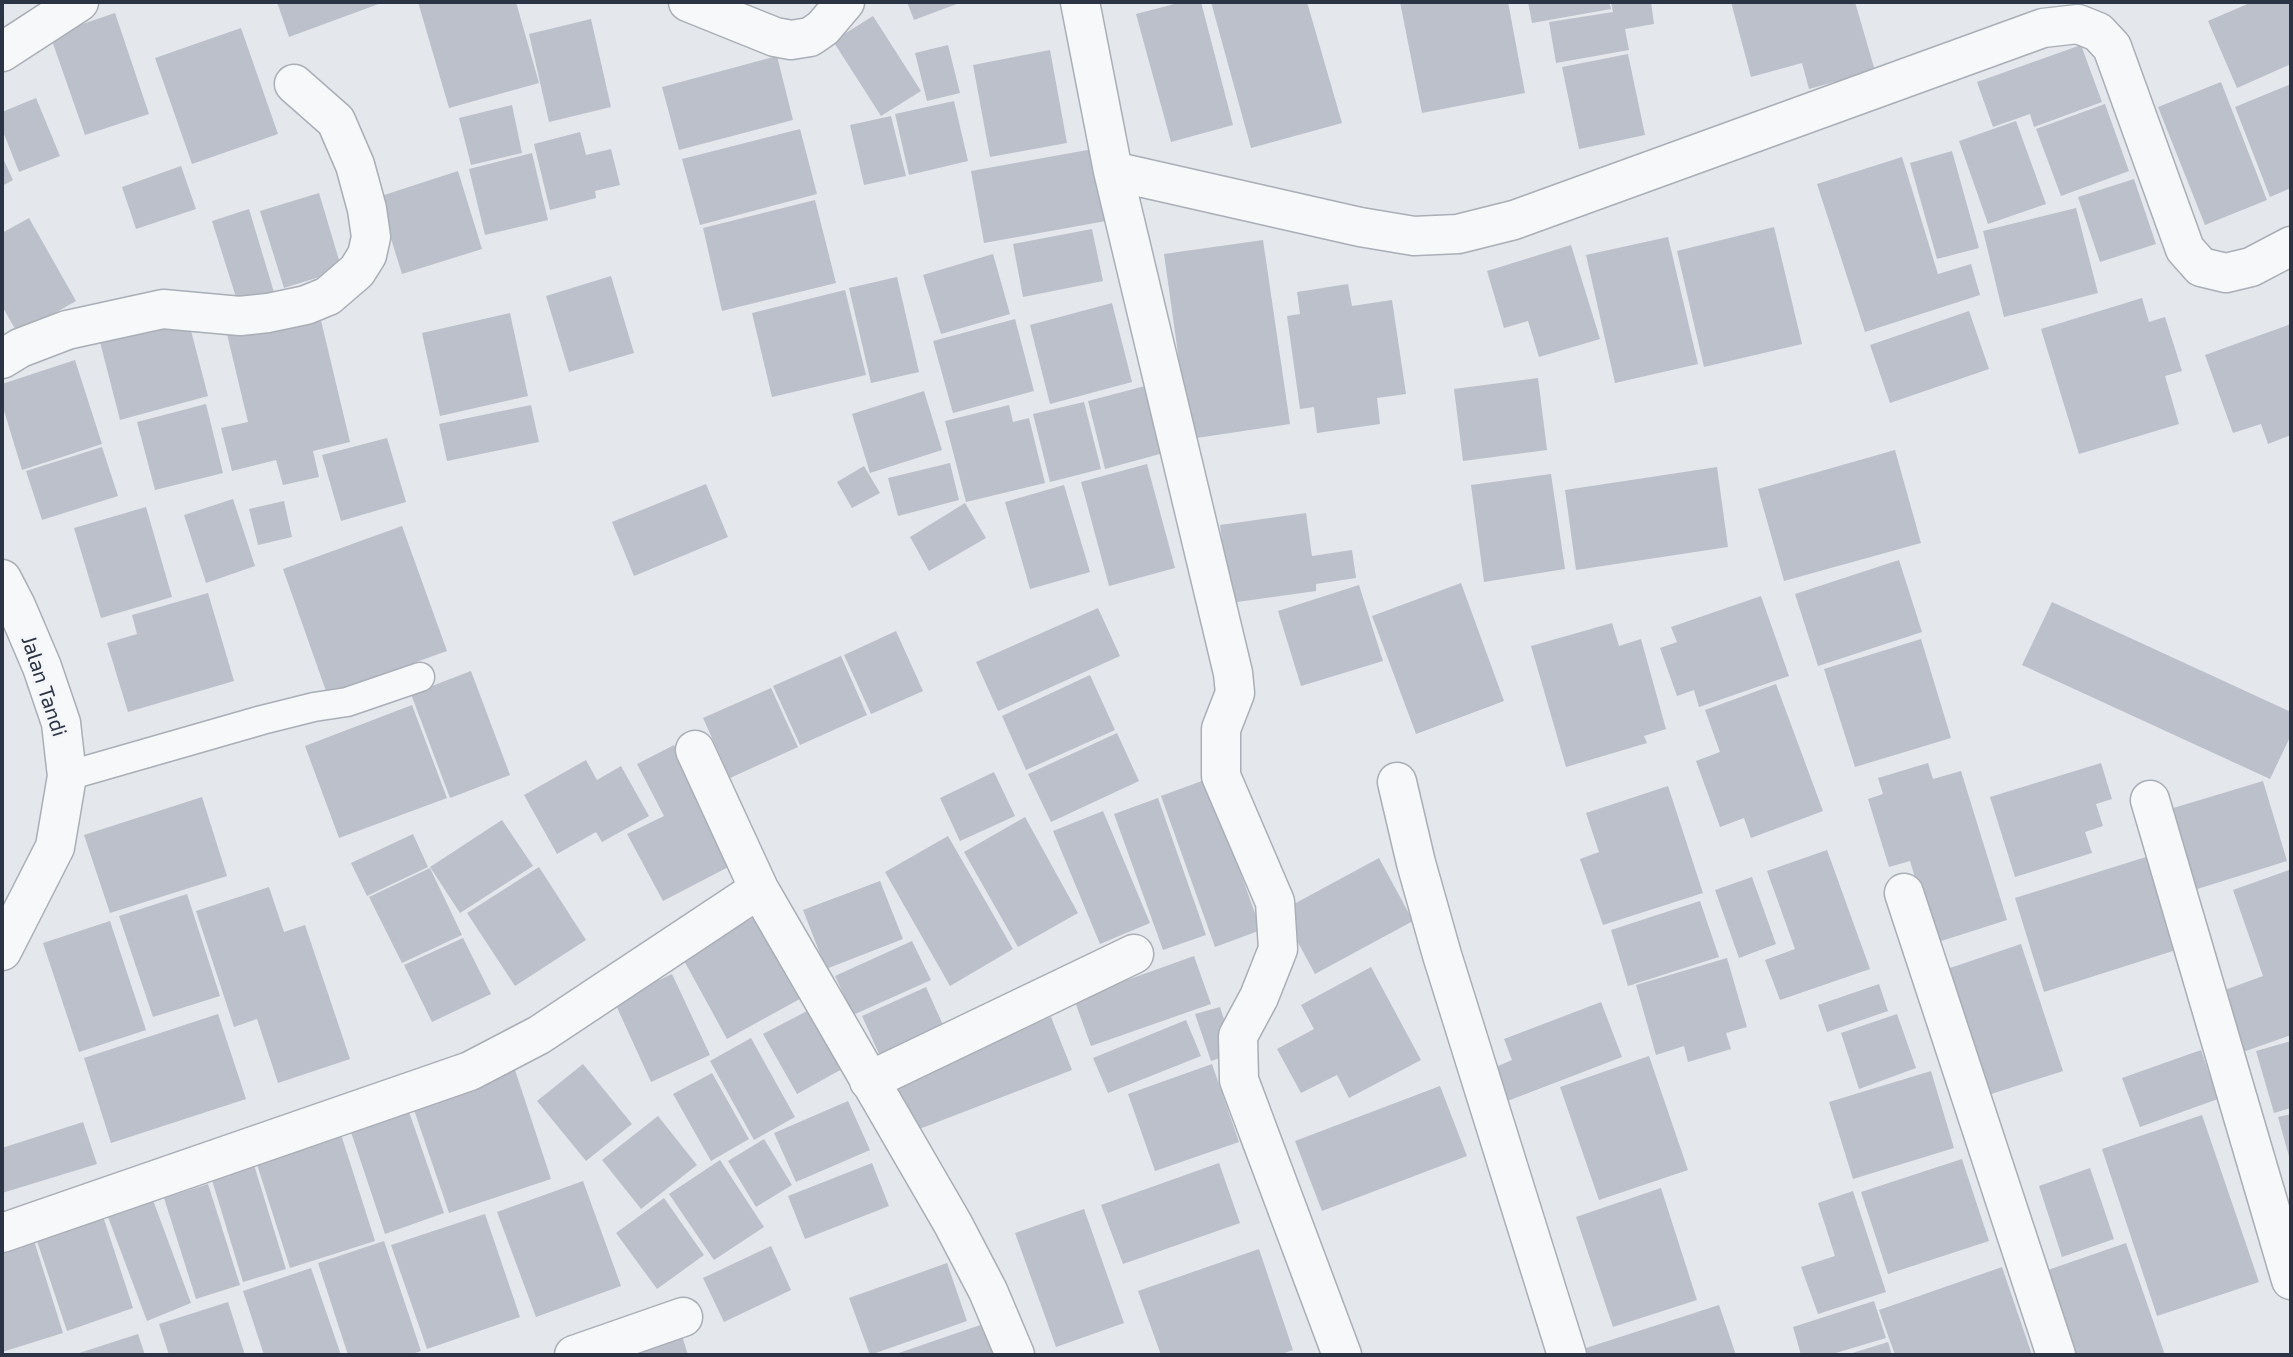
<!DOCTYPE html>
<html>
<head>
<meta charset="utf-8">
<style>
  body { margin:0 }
  #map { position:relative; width:2293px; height:1357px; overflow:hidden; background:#e4e7ec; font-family:"Exo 2",sans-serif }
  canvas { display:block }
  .frame { position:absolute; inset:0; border:4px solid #2b3445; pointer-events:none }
</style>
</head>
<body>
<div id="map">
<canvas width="2293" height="1357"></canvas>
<div class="frame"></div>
</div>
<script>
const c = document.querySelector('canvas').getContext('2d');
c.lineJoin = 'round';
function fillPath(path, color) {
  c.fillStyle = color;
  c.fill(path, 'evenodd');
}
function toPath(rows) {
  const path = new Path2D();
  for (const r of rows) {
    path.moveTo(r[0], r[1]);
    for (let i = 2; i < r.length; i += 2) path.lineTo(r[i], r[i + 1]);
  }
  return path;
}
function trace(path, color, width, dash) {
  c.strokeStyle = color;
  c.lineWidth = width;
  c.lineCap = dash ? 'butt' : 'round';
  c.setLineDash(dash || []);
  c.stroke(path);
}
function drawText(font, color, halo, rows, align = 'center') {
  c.font = font + ' "Exo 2",sans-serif';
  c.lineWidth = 6;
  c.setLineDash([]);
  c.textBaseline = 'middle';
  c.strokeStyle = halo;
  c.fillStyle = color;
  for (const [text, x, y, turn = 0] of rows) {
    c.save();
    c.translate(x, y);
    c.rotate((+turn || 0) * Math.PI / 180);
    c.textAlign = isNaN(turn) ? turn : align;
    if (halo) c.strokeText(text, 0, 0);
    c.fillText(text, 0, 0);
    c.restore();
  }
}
fillPath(toPath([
  [277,2,384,2,289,37],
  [418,2,516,2,539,83,449,108],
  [907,2,962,2,914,20],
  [1182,2,1201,2,1233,125,1171,142,1136,14],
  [1211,2,1307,2,1342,123,1251,148],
  [1400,2,1508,2,1525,93,1422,113],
  [1528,2,1609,2,1611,9,1532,23],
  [1611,2,1651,2,1654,24,1625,29,1629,50,1556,63,1549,22,1613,12],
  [1731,2,1855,2,1875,71,1809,89,1802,63,1751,77],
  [2252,2,2291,2,2291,64,2237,88,2208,21],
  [115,13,149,114,85,135,50,35],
  [873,16,921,91,881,116,833,41],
  [591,19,611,107,549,122,529,34],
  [241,28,278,134,192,164,155,58],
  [948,45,960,93,927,101,915,53],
  [2081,45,2102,102,2034,127,2030,114,1993,127,1977,82],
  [1050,50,1067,143,990,157,973,65],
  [1628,54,1645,135,1579,149,1562,67],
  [777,56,793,120,679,150,662,87],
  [2221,82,2267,200,2205,225,2158,107],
  [2291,84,2291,188,2270,197,2235,107],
  [36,98,60,156,19,172,2,129,2,112],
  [954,101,968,161,909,175,895,114],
  [2105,104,2129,171,2061,196,2036,129],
  [512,105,522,153,471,165,459,118],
  [891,116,906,176,864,185,850,125],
  [2016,121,2046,204,1988,224,1959,141],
  [800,129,817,194,700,225,682,159],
  [580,132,586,155,611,149,620,185,595,191,596,198,550,210,534,144],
  [1093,149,1106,221,984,243,971,171],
  [1952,151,1979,248,1937,259,1910,163],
  [532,153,548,220,485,235,469,169],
  [2,156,13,180,2,186],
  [1902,157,1938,274,1971,264,1980,295,1865,332,1817,184],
  [181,166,196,209,136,229,122,187],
  [458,171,482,249,402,274,378,197],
  [2134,179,2156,244,2100,262,2078,197],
  [319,193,342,270,284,288,260,211],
  [815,200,836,283,722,311,703,228],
  [2076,208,2098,293,2004,317,1983,231],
  [249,209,276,299,240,310,212,221],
  [29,218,76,301,18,334,2,306,2,233],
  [1774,227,1802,344,1704,367,1677,251],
  [1092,229,1103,281,1023,297,1013,244],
  [1668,237,1698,364,1615,383,1586,255],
  [1263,240,1290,424,1190,439,1164,254],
  [1571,245,1600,339,1539,357,1528,321,1504,328,1487,271],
  [993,254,1010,314,941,334,923,275],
  [611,276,634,353,569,372,546,296],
  [897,277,919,372,871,383,849,288],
  [1348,284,1352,306,1392,300,1406,394,1377,398,1380,424,1317,433,1314,407,1300,409,1287,316,1300,314,1297,292],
  [845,290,866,375,772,397,752,313],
  [2142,298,2149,322,2165,317,2182,371,2165,376,2179,424,2079,454,2041,329],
  [1112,303,1132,382,1050,404,1030,325],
  [318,308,350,442,313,451,319,477,283,485,276,460,232,471,221,428,248,422,226,330],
  [1969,311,1989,369,1890,403,1870,345],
  [510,313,528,396,440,416,422,333],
  [188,319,208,396,120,420,100,342],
  [1015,319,1034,391,953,413,933,341],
  [2291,324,2291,435,2268,444,2261,424,2233,433,2205,355],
  [75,360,102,444,22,470,2,404,2,384],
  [1538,378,1547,450,1463,461,1454,389],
  [1149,385,1167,452,1105,469,1088,401],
  [924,391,942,450,870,473,852,414],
  [1084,402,1101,469,1050,482,1033,414],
  [206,404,223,473,155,490,137,422],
  [531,405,539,442,447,461,439,424],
  [1009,405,1013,422,1029,418,1045,483,966,502,945,421],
  [387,438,406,502,341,521,322,455],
  [102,447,118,496,42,520,26,471],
  [1895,450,1921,543,1784,581,1758,489],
  [950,463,959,500,898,516,888,478],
  [1147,464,1175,568,1109,586,1081,482],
  [864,466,880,493,852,508,837,482],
  [1717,467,1728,547,1576,570,1565,490],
  [1551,474,1565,569,1484,582,1471,485],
  [706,484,728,537,634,576,612,522],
  [1064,485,1090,572,1030,589,1005,502],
  [233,499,255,566,206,583,184,515],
  [284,501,292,537,258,545,249,509],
  [965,503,986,538,929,571,910,537],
  [146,507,172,597,101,618,74,528],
  [1306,513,1312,556,1352,550,1356,578,1316,584,1316,591,1230,603,1220,525],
  [402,526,447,651,327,694,283,569],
  [1899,560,1922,632,1818,666,1795,594],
  [1461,583,1504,701,1416,734,1372,616],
  [1359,585,1383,661,1301,686,1278,611],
  [208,593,234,681,128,712,107,643,137,634,132,615],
  [1761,596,1789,676,1699,707,1694,690,1677,696,1660,648,1677,642,1671,627],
  [2052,602,2291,712,2291,735,2270,779,2022,665],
  [1098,608,1120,656,998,711,976,662],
  [1612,623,1619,646,1641,639,1666,729,1644,736,1647,743,1566,767,1531,646],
  [896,631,923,691,871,714,844,655],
  [1921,639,1951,738,1855,767,1824,669],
  [841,656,867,715,800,745,773,686],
  [471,671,510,775,450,798,411,694],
  [1090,675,1115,730,1026,770,1002,716],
  [1776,684,1823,811,1751,838,1744,818,1720,827,1696,761,1720,752,1705,710],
  [771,688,798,747,730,778,703,718],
  [412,705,447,798,339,838,305,746],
  [1117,733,1139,781,1051,822,1028,774],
  [674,745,736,863,663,901,627,834,664,816,637,764],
  [586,760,597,780,621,766,649,816,602,842,596,832,557,854,524,795],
  [1928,763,1933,779,1961,771,2007,920,1935,943,1910,861,1889,867,1868,799,1883,794,1878,778],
  [2101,763,2112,799,2096,804,2103,826,2085,832,2092,853,2015,877,1990,797],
  [994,772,1015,816,960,841,940,798],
  [1207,779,1261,930,1215,947,1161,796],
  [2263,781,2287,861,2194,890,2170,809],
  [1668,786,1703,893,1603,925,1580,859,1599,852,1586,813],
  [202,797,227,876,110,913,84,835],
  [1158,798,1206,935,1163,950,1114,814],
  [1103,811,1150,923,1100,944,1053,831],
  [1025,817,1078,913,1018,947,964,852],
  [502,820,533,866,460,913,430,867],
  [413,834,428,867,367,896,351,863],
  [948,836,1013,949,950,986,885,872],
  [1827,850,1870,969,1780,1000,1765,960,1795,949,1767,871],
  [2146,857,2176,950,2044,992,2015,898],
  [1379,858,1413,921,1315,974,1281,911],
  [539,867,586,940,515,986,467,913],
  [430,868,462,935,402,963,369,897],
  [2289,870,2291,877,2291,1035,2243,1052,2222,991,2263,976,2233,890],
  [1752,877,1776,944,1739,958,1715,890],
  [880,881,903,939,826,969,803,910],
  [269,887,284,932,305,925,350,1059,278,1083,257,1019,234,1027,196,911],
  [187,894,220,996,153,1017,119,916],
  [1700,901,1719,957,1628,986,1611,930],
  [762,913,807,995,727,1039,682,957],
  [110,921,146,1030,79,1052,43,943],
  [463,938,491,994,432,1022,404,965],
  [912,941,931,980,853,1015,835,976],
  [2021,944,2063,1071,1988,1095,1947,969],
  [1194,956,1211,1004,1091,1046,1074,999],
  [1727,958,1747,1027,1726,1033,1731,1049,1688,1062,1684,1046,1656,1055,1636,985],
  [1371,967,1421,1060,1349,1098,1337,1075,1301,1093,1277,1049,1314,1029,1301,1005],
  [672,974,710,1055,651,1082,614,1001],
  [1879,984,1888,1011,1827,1032,1818,1005],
  [926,987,948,1036,884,1065,862,1016],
  [1601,1002,1622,1057,1497,1105,1484,1072,1512,1060,1504,1039],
  [1220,1007,1235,1053,1211,1061,1195,1014],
  [809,1010,842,1069,797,1094,763,1034],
  [218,1014,246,1099,111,1143,84,1058],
  [1897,1014,1916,1068,1859,1089,1841,1033],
  [1051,1017,1072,1070,904,1135,884,1083],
  [1186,1020,1201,1056,1108,1093,1093,1058],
  [751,1038,795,1117,754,1140,710,1061],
  [2291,1041,2291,1108,2274,1113,2256,1051],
  [2201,1050,2218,1099,2140,1127,2122,1078],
  [1649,1056,1688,1170,1599,1200,1560,1087],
  [513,1064,551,1179,449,1213,410,1098],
  [583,1064,632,1124,586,1161,537,1101],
  [1212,1064,1239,1142,1155,1171,1128,1094],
  [1931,1071,1954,1148,1853,1179,1829,1102],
  [712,1073,749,1139,711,1161,673,1094],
  [1440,1086,1467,1156,1322,1211,1295,1141],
  [848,1101,870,1150,796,1182,774,1133],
  [407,1106,444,1213,385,1234,349,1126],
  [2291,1114,2291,1160,2290,1160,2278,1117],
  [2202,1115,2259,1282,2157,1316,2102,1149],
  [658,1116,697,1165,641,1209,602,1160],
  [83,1122,97,1164,2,1193,2,1148],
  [338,1125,375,1241,290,1268,253,1152],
  [764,1139,792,1185,756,1207,728,1161],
  [251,1155,286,1269,243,1282,208,1167],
  [1962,1159,1989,1241,1888,1274,1861,1192],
  [720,1160,764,1227,714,1260,669,1194],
  [872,1163,889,1206,805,1239,788,1196],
  [1219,1163,1240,1223,1123,1264,1101,1205],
  [2090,1168,2114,1239,2062,1257,2039,1186],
  [583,1181,621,1286,536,1317,497,1212],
  [208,1184,240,1285,196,1299,164,1198],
  [1661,1188,1697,1300,1613,1327,1576,1217],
  [1853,1191,1886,1292,1818,1314,1801,1267,1835,1256,1818,1203],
  [150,1192,191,1303,147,1321,105,1209],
  [664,1198,704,1255,657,1289,616,1233],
  [100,1207,133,1308,67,1331,33,1229],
  [1084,1209,1124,1323,1056,1347,1015,1233],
  [485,1214,520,1317,427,1349,391,1245],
  [31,1231,63,1333,2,1352,2,1240],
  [384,1241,421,1351,409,1355,348,1355,318,1263],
  [2126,1243,2165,1355,2074,1355,2045,1271],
  [771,1246,791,1290,724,1322,703,1278],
  [1259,1249,1293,1350,1279,1355,1161,1355,1138,1291],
  [947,1263,967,1321,870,1355,849,1298],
  [2002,1267,2032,1355,1895,1355,1879,1310],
  [311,1268,341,1355,264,1355,243,1291],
  [1874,1301,1886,1338,1829,1355,1801,1355,1793,1327],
  [228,1302,245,1355,169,1355,159,1324],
  [1719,1305,1736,1355,1588,1355,1586,1348],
  [989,1322,1001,1355,893,1355],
  [679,1326,688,1355,592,1355],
  [138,1334,145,1355,73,1355],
  [1888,1342,1892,1355,1846,1355]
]), '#bbc0ca');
const lane = toPath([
  [67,776,262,720,314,707,347,702,420,677]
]);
const street = toPath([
  [688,2,775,37,791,40,810,37,823,28,845,2],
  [1080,2,1113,171,1233,673,1235,693,1221,729,1221,776,1275,902,1278,949,1259,997,1238,1036,1239,1080,1342,1355],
  [2,52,79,2],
  [1113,171,1360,227,1414,236,1458,234,1514,220,2043,28,2078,24,2098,32,2112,47,2185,249,2201,267,2226,273,2251,267,2291,246],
  [2,359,20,348,67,330,163,309,240,316,268,313,306,305,328,296,357,271,367,255,371,237,367,209,355,165,336,121,294,84],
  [2,579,16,606,42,667,61,723,67,776,55,847,2,951],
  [695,750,759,889,953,1224,988,1291,1015,1355],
  [1397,782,1416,863,1442,955,1567,1355],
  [2150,800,2291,1280],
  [1904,893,2056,1355],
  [869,1081,1134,954],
  [2,1233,470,1071,539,1035,759,889],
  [574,1355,683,1317]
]);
trace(lane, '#a9aeb7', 31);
trace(street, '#a9aeb7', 41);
trace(lane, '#f7f8fa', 28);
trace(street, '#f7f8fa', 38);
drawText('21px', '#2b3445', '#f4f6f9', [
  ["Jalan Tandi",44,686,72]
]);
</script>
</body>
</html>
